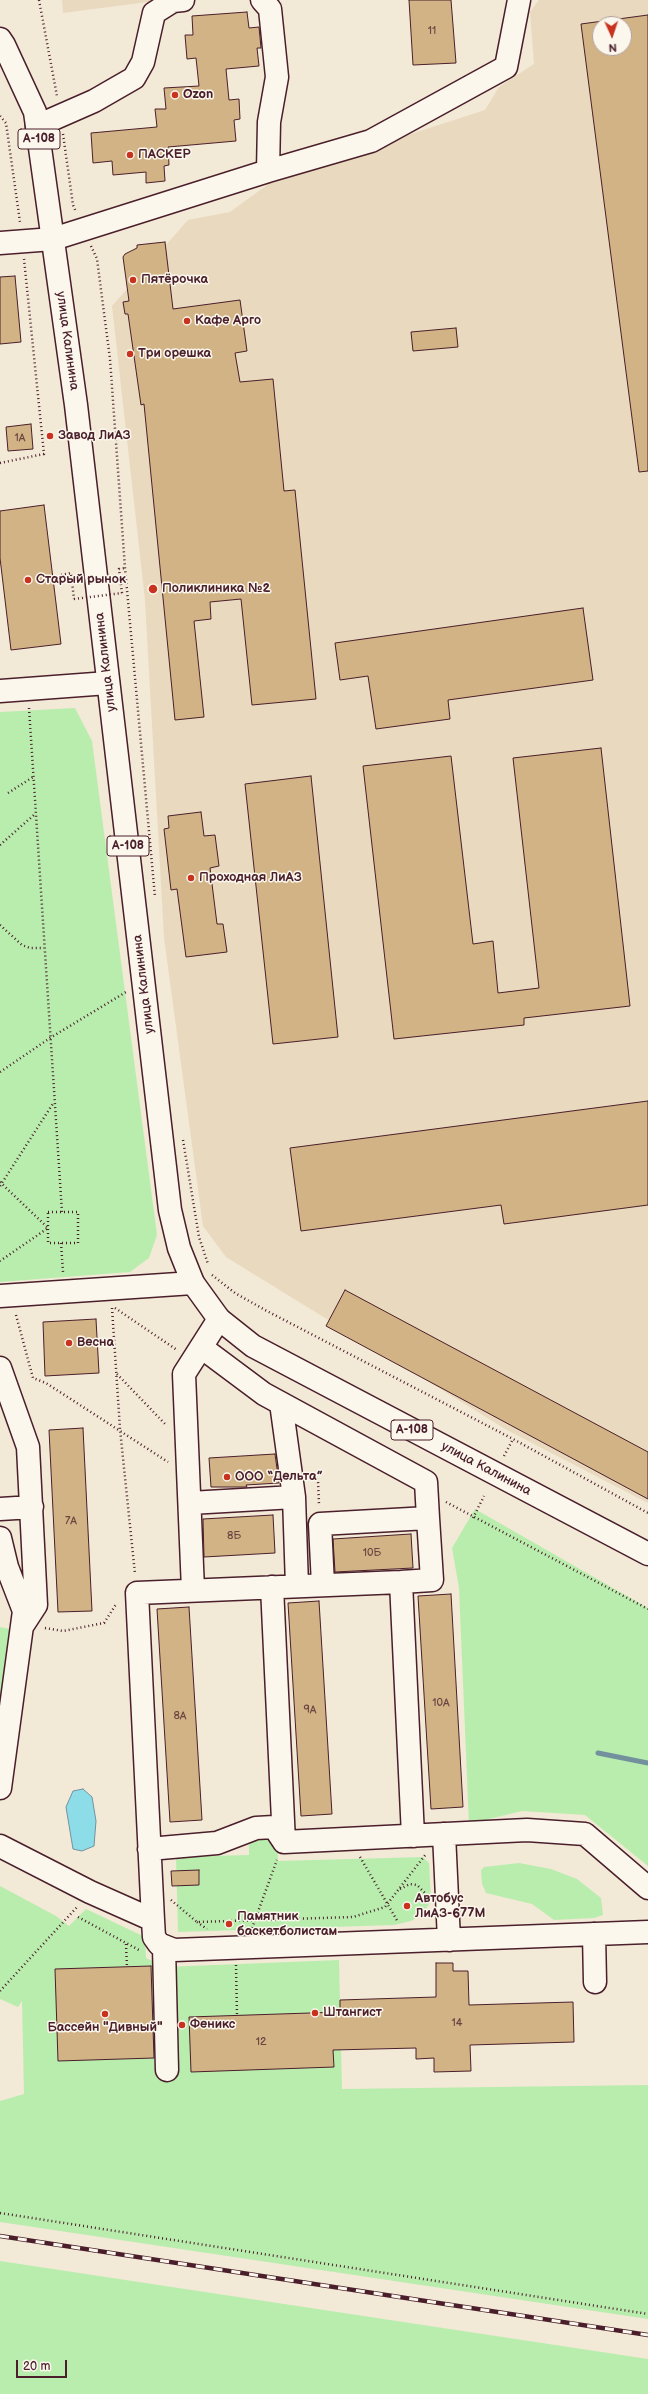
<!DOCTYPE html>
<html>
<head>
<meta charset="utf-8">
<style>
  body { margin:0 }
  #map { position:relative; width:648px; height:2394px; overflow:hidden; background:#f3e9d7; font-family:"Balsamiq Sans",sans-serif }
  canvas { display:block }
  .north { position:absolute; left:592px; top:16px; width:40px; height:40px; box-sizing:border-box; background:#fbf7ec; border:1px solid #b4a19f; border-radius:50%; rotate:177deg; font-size:11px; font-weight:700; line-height:16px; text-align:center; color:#4a1f2b }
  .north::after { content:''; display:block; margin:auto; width:14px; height:18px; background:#c8321e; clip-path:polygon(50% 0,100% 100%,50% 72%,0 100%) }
  .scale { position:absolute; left:16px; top:2360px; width:51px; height:18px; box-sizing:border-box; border:2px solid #4a1f2b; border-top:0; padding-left:5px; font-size:12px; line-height:14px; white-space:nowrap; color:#4a1f2b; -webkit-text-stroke:3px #fbf7ec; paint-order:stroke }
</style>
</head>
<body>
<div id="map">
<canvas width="648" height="2394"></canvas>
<div class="north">N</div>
<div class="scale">20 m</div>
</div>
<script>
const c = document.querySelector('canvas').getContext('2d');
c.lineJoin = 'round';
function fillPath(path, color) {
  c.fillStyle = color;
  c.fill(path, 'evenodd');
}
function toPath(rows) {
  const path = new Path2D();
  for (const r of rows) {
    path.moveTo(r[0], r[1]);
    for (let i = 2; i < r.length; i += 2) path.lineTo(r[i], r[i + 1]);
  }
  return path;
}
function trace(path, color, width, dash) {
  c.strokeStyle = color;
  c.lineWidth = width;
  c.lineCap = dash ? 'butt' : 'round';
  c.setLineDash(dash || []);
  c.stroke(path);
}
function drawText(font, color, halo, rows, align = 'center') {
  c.font = font + ' "Balsamiq Sans",sans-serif';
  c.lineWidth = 3;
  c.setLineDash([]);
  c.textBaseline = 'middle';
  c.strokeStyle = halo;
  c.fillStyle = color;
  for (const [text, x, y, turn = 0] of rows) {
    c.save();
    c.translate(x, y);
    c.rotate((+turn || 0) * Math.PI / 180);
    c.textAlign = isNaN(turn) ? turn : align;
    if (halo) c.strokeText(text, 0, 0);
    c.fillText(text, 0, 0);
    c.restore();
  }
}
fillPath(toPath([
  [62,0,163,0,63,13],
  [539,0,648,0,648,1503,507,1430,226,1257,203,1226,164,938,145,600,112,306,188,220,230,212,278,177,485,110,499,87,534,64,530,12],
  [600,24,624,24,624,48,600,48]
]), '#e9d9be');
fillPath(toPath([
  [75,708,92,741,157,1235,149,1258,130,1272,0,1282,0,712],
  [475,1509,648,1608,648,1866,585,1815,522,1811,469,1824,459,1588,452,1548],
  [0,1627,10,1629,0,1728],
  [277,1833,278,1861,423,1857,429,1863,431,1900,423,1914,411,1921,394,1925,178,1932,176,1857,249,1855,249,1834],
  [519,1863,551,1869,577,1879,601,1898,603,1915,594,1918,554,1920,532,1904,486,1893,482,1884,481,1870,484,1867],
  [0,1886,56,1916,69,1926,86,1909,145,1937,146,1958,165,1967,339,1960,342,2089,648,2085,648,2319,0,2222,0,2101,24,2094,22,2001,18,2007,0,1999],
  [0,2261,648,2359,648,2394,0,2394]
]), '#b9edae');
const water = toPath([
  [83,1789,92,1797,96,1821,94,1846,82,1851,73,1849,66,1807,73,1791,83,1789]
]);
fillPath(water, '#8ddde9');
trace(water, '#72919d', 1);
trace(toPath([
  [598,1753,648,1763]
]), '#72919d', 5);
const building = toPath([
  [409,0,451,0,456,63,413,65,409,0],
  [247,12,249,28,259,27,261,48,257,48,259,66,226,69,229,100,239,99,240,119,234,120,236,141,168,147,169,165,164,166,165,181,146,183,146,172,113,175,112,161,93,163,91,133,157,127,155,109,166,109,164,88,199,86,196,58,187,59,185,35,193,35,192,16,247,12],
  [648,15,648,471,639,472,581,24,648,15],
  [600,24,624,24,624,48,600,48,600,24],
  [165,242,173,309,240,300,247,351,235,353,240,382,273,379,284,491,295,490,316,699,252,705,241,599,210,602,211,619,194,621,204,717,175,720,144,404,141,405,128,314,125,314,123,302,129,301,123,257,125,254,137,248,137,245,165,242],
  [15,276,21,342,0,344,0,277,15,276],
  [456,328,458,347,413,351,411,332,456,328],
  [31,424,33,449,8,451,6,427,31,424],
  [44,505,61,644,11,650,0,558,0,511,44,505],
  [583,608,593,680,448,700,450,719,376,729,368,676,340,680,335,643,583,608],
  [601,748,630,1006,524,1018,524,1025,394,1039,363,766,451,756,473,944,493,941,498,993,539,988,513,758,601,748],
  [311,776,338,1037,273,1044,245,784,311,776],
  [201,812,204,836,215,835,219,866,210,868,217,924,223,924,227,952,186,957,177,889,171,890,164,829,169,828,168,816,201,812],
  [648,1101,648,1205,504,1224,501,1205,301,1231,290,1148,648,1101],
  [345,1290,648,1452,648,1499,326,1326,345,1290],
  [96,1319,99,1373,45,1376,43,1322,96,1319],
  [83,1428,92,1611,58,1612,49,1430,83,1428],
  [275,1454,279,1483,246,1485,247,1487,211,1487,209,1458,275,1454],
  [273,1515,275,1553,204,1557,203,1519,273,1515],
  [411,1534,413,1568,335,1572,333,1539,411,1534],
  [451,1594,463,1807,431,1809,418,1596,451,1594],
  [319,1601,332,1814,301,1816,288,1603,319,1601],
  [189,1607,202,1820,170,1822,157,1609,189,1607],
  [199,1870,199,1885,172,1886,171,1871,199,1870],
  [436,1963,453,1963,453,1971,468,1971,469,2005,573,2002,574,2042,470,2045,471,2071,434,2072,434,2058,416,2059,416,2048,333,2050,334,2067,191,2072,189,2017,340,2012,340,2000,436,1997,436,1963],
  [151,1966,154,2058,58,2061,55,1969,151,1966]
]);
fillPath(building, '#d1b385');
trace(building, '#4a1f2b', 1);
const minor = toPath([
  [262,0,270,9,277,77,269,122,268,171],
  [37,126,94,101,134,78,143,62,154,13,173,1,183,0],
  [0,243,53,239,268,171,371,141,506,67,519,0],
  [0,691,108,683],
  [0,1296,193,1283],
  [201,1347,264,1394,426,1482,428,1518],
  [0,1368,28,1447,36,1605,23,1625],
  [281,1403,294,1497,297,1586],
  [190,1503,294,1497],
  [0,1509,32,1507],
  [0,1538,7,1567,24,1611,0,1788],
  [401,1582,413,1836],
  [272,1587,284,1842],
  [193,1590,184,1374,219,1319],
  [444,1834,449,1940],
  [0,1846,90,1892,153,1920,154,1937,159,1944,174,1950,648,1932],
  [149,1849,217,1843,256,1828,274,1827,284,1842,527,1830,585,1834,648,1888],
  [153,1920,137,1593,401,1582,432,1580,428,1518,320,1524,323,1585],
  [594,1934,595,1982],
  [164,1947,167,2070]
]);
const highway = toPath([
  [0,39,4,45,35,112,76,405,170,1210,179,1248,193,1283,219,1319,253,1346,648,1554]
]);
trace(minor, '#4a1f2b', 25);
trace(highway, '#4a1f2b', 25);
trace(toPath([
  [39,0,57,96],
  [0,116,6,123,20,222],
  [63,134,73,205,76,212],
  [91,246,97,259,110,359,125,568,155,897],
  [0,463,44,454,24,259],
  [61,575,71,573,74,599],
  [122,593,119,569,125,568],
  [29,708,62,1212],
  [8,793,33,777],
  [0,845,35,814],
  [0,925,22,945,30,948,44,948],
  [0,1072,50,1038,126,992],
  [183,1140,199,1237,208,1264],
  [0,1182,48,1228,0,1261],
  [0,1186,54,1102],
  [48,1212,78,1212,78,1243,48,1243,48,1212],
  [61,1243,63,1272],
  [212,1275,235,1293,265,1310,513,1439,648,1513],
  [112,1308,120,1429,135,1574],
  [115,1308,177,1350],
  [16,1315,33,1378,46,1383,168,1462],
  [117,1374,166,1425],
  [504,1456,513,1439],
  [311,1473,318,1480,319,1505],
  [446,1502,648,1609],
  [473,1518,484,1496],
  [45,1628,63,1631,104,1623,115,1606,118,1604],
  [360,1857,398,1922],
  [400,1889,410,1884,417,1885,427,1895],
  [171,1900,197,1922,353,1917,385,1907,426,1854],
  [78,1917,139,1950],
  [197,1922,207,1929],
  [252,1928,277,1860],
  [126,1944,127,1967],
  [236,1965,237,2016],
  [0,1991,78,1906],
  [0,2213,648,2314]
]), '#4a1f2b', 2.5, [1, 3]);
trace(minor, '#fbf7ec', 22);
trace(highway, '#fbf7ec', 22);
const rail = toPath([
  [0,2236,648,2335]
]);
trace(rail, '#4a1f2b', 4.5);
trace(rail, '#fbf7ec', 3, [9]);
trace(toPath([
  [74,599,122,593]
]), '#4a1f2b', 2.5, [1, 3]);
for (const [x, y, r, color] of [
  [175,95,4,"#c8321e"],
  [130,155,4,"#c8321e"],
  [133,280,4,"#c8321e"],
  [187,321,4,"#c8321e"],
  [130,354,4,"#c8321e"],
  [50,436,4,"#c8321e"],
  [28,580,4,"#c8321e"],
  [153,589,5,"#c8321e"],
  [191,878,4,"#c8321e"],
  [69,1343,4,"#c8321e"],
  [227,1477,4,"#c8321e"],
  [407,1906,4,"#c8321e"],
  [229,1924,4,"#c8321e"],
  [315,2013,4,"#c8321e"],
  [105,2014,4,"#c8321e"],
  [182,2025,4,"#c8321e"]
]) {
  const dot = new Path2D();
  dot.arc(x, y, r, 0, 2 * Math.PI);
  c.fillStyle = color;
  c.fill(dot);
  trace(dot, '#fbf7ec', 1.5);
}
drawText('11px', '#6c4442', null, [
  ["11",432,31],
  ["1А",20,438],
  ["7А",71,1521],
  ["8Б",234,1536],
  ["10Б",372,1553],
  ["10А",441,1703],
  ["9А",310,1710],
  ["8А",180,1716],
  ["14",457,2023],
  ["12",261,2042]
]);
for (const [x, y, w] of [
  [39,139,42],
  [128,846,42],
  [412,1430,42]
]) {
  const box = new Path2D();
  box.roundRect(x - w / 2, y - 10, w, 20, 3);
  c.fillStyle = '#fbf7ec';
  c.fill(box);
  trace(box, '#4a1f2b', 1);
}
drawText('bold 12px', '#4a1f2b', null, [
  ["А-108",39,139],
  ["А-108",128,846],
  ["А-108",412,1430]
]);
drawText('bold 13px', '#4a1f2b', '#fbf7ec', [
  ["Ozon",183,95],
  ["ПАСКЕР",138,155],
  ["Пятёрочка",141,280],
  ["Кафе Арго",195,321],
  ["Три орешка",138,354],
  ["Завод ЛиАЗ",58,436],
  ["Старый рынок",36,580],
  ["Поликлиника №2",162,589],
  ["Проходная ЛиАЗ",199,878],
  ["Весна",77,1343],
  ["ООО “Дельта”",235,1477],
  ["Автобус",415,1899],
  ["ЛиАЗ-677М",415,1914],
  ["Памятник",237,1917],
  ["баскетболистам",237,1932],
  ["Штангист",323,2013],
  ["Феникс",190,2025],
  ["Бассейн \"Дивный\"",105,2028,"center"]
], 'left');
drawText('13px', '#4a1f2b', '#fbf7ec', [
  ["улица Калинина",67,341,82],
  ["улица Калинина",106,662,-97],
  ["улица Калинина",144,984,-97],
  ["улица Калинина",486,1469,28]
]);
</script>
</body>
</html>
